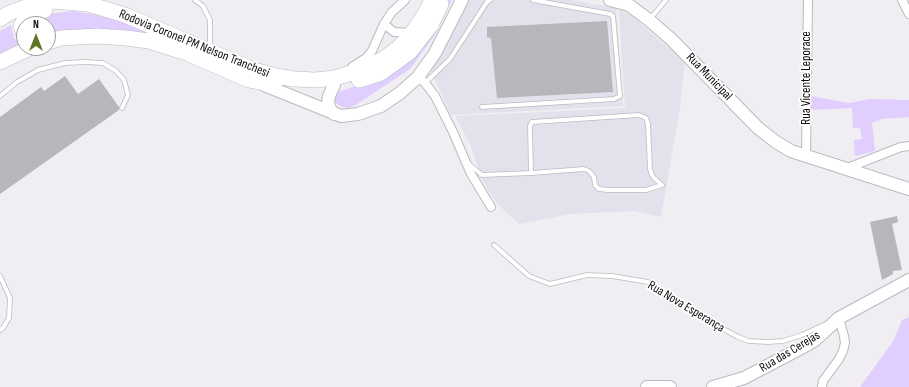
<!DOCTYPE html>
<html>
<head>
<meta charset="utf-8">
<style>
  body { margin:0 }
  #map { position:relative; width:909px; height:387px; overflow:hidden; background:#f0eef3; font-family:"Sofia Sans Condensed",sans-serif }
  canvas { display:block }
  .north { position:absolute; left:16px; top:16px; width:40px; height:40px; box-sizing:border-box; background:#fff; border:1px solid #9e9d9e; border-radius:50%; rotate:0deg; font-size:11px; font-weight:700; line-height:16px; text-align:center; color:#0c0b0d }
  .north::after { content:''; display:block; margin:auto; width:14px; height:18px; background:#607423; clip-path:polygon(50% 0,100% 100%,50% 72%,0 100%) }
</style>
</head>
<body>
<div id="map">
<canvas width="909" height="387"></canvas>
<div class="north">N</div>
</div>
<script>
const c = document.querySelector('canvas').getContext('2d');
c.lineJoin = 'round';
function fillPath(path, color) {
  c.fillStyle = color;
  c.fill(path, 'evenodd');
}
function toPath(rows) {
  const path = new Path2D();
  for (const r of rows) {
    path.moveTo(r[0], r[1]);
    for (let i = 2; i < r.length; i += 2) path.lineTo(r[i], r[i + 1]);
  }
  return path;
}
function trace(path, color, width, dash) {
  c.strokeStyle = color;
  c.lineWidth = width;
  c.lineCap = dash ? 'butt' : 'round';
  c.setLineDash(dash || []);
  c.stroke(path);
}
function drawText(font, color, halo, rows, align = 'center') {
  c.font = font + ' "Sofia Sans Condensed",sans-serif';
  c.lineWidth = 3.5;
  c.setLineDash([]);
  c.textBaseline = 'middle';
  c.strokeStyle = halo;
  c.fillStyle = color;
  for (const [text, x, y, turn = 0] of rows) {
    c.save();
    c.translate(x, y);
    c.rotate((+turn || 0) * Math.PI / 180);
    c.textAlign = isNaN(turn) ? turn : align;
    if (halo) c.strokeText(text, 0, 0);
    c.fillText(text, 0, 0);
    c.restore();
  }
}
fillPath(toPath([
  [469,0,570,0,616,8,623,106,451,115,431,71],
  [619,9,631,15,685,62,680,108,661,217,634,211,571,214,519,224,497,204,483,182,471,146,455,116,625,108]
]), '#e5e1ec');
fillPath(toPath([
  [449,0,452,0,434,36,410,69,354,106,348,108,342,107,334,102,334,97,338,92,374,80,430,34],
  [73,11,108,17,180,44,58,32,48,34,48,24,26,24,39,15],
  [11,25,14,38,23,46,0,54,0,31],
  [811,96,849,103,870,99,909,100,909,117,882,119,872,123,875,151,855,156,854,140,862,139,860,128,853,128,852,108,811,110],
  [909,317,909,387,860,387,894,340,902,320]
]), '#e0cefe');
fillPath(toPath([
  [607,21,613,92,497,98,491,38,487,37,487,27],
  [65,76,78,94,99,79,119,107,119,110,0,194,0,117,41,87,44,91],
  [897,216,898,222,892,224,902,270,893,271,893,274,882,280,870,222]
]), '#b7b6ba');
const lane = toPath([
  [195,0,203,6,210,20,210,47],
  [650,19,666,0],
  [425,83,450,59,487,2,490,0],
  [0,96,17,82,38,70,65,63,86,62,103,63,116,71,124,80,128,95,122,108],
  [482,107,614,99,620,96,613,16,610,14,533,0],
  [469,164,482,175,531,173,530,126,532,122,639,115,646,118,648,124,650,169,652,175,654,178,662,185],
  [531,173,584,169,589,171,594,177,595,185,599,189,608,190,646,190,662,185],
  [494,245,529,276,550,284,587,275,612,276,648,282,661,291,672,301,738,337,749,341,768,342,783,341,802,335,826,324],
  [0,276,10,298,9,318,3,328,0,330]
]);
const street = toPath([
  [902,0,909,14],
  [384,24,394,32,412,33],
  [352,67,366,58,372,51,384,24,392,12,405,0],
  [418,77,425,83,435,96,453,132,471,174,491,207],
  [806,156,808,0],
  [845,169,901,147,909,146],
  [822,387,823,381,839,359,843,351,845,343,844,336,839,318]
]);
const secondary = toPath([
  [610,0,629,5,649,20,671,39,758,128,776,142,791,151,909,189],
  [264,85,341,116,358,114,381,106,400,93,418,77,435,53,462,0],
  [334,114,330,109,328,103,329,96,334,85],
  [647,387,670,387],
  [713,387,744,378,807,345,815,340,839,318,909,280]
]);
const highway = toPath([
  [0,19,9,13,37,3,53,1,88,4,125,15,254,70,276,76,294,79,315,80,335,78,361,70,383,59,398,48,412,33,425,14,432,0],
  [24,35,21,26,25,19,35,13,45,10],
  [48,42,61,38,97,36,126,38,149,41,187,53,249,80,274,85],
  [0,62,30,48],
  [359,80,381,73,410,52,431,25,441,4]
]);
trace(lane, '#bbbabe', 5.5);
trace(street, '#bbbabe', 10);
trace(secondary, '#bbbabe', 14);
trace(highway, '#bbbabe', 16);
trace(lane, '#fff', 4);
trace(street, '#fff', 8);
trace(secondary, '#fff', 12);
trace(highway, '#fff', 15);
drawText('13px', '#0c0b0d', '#fff', [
  ["Rodovia Coronel PM Nelson Tranchesi",194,44,22],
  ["Rua Municipal",709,77,46],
  ["Rua Vicente Leporace",807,78,-90],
  ["Rua Nova Esperança",686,307,31],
  ["Rua das Cerejas",790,352,-31]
]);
</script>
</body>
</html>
